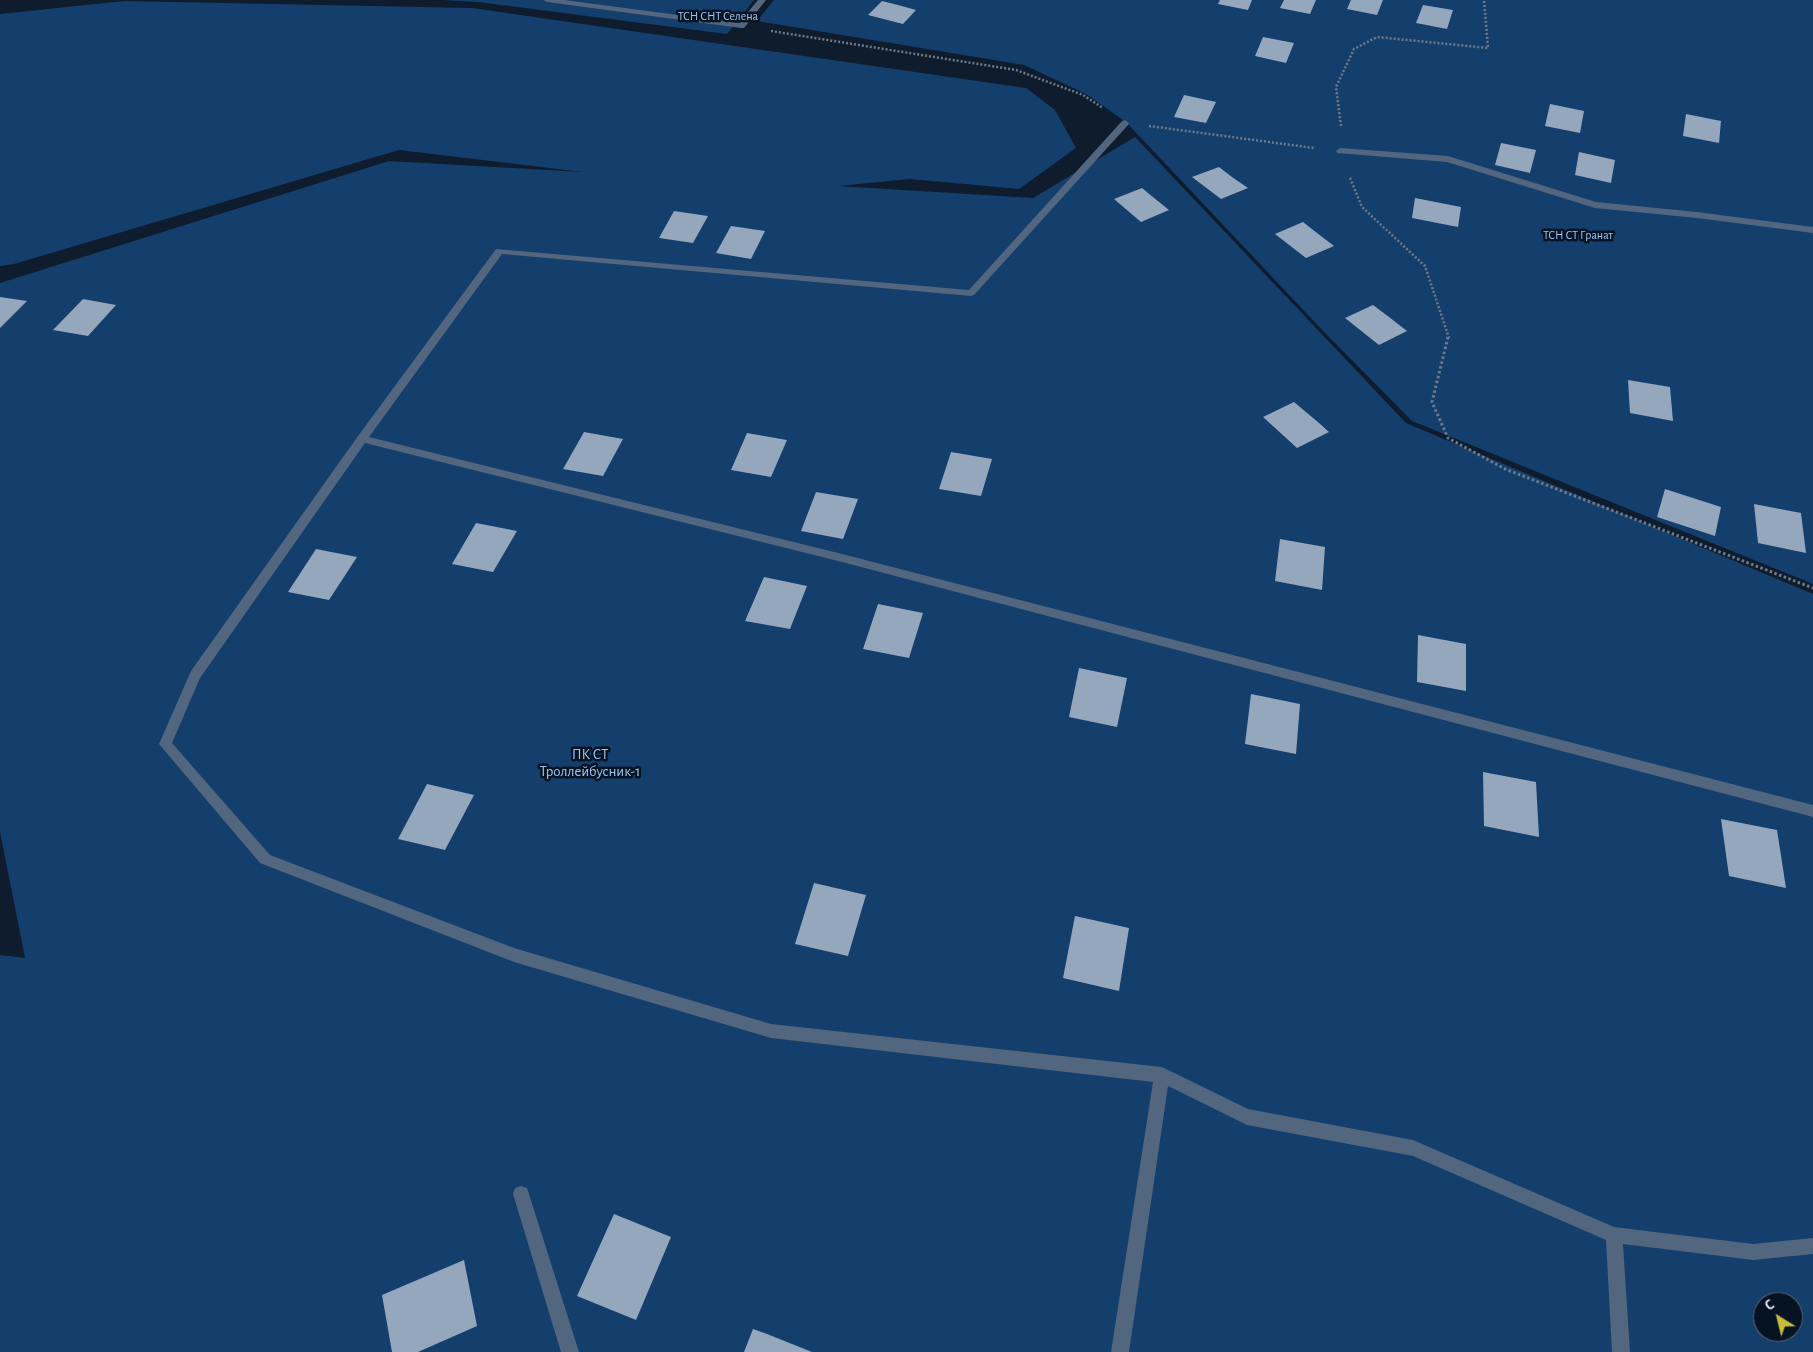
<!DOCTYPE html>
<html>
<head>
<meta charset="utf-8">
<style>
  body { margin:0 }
  #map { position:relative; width:1813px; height:1352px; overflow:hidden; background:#0e1c2d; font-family:"Alegreya Sans",sans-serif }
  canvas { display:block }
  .north { position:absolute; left:1753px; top:1292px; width:50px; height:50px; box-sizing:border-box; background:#061323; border:1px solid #5c6876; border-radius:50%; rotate:324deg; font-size:14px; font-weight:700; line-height:20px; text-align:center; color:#dee7f3 }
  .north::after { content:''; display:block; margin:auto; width:18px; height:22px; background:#c8bb3b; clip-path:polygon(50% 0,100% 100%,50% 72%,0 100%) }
</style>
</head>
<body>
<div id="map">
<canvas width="1813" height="1352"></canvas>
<div class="north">С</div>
</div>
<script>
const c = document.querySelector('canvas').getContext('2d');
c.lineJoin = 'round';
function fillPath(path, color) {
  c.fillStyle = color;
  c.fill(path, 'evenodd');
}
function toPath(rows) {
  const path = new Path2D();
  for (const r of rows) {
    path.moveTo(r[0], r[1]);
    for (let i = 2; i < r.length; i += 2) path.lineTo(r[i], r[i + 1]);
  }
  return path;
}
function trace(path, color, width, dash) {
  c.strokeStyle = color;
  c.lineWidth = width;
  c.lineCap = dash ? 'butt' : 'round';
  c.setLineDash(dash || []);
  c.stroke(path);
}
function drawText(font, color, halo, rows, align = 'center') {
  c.font = font + ' "Alegreya Sans",sans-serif';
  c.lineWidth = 5;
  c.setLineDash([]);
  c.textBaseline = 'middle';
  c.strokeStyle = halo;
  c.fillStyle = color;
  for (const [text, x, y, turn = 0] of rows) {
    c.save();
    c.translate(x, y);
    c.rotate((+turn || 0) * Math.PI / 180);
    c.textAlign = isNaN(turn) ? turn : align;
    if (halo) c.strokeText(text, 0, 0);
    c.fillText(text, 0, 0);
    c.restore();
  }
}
fillPath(toPath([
  [442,0,754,0,727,34,478,2],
  [774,0,1813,0,1813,584,1412,421,1325,333,1126,122,1086,94,1024,65,757,21],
  [124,1,472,8,1026,88,1055,110,1076,148,1019,189,910,179,838,186,1033,198,1135,137,1406,423,1813,594,1813,1352,0,1352,0,955,25,958,0,832,0,283,389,161,583,172,399,150,14,264,0,266,0,14],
  [1763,1302,1793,1302,1793,1332,1763,1332]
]), '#143e6c');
fillPath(toPath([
  [1220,0,1252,0,1248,10,1218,4],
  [1284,0,1316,0,1310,14,1280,8],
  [1351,0,1383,0,1377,15,1347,9],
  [882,1,898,5,916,10,903,24,868,15],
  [1423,5,1453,10,1447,29,1416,23],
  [1263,37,1294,43,1286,63,1255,56],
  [1184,95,1216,102,1206,123,1174,117],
  [1550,104,1584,111,1580,133,1545,126],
  [1686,114,1721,121,1719,143,1683,136],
  [1501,143,1536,150,1530,173,1495,165],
  [1579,152,1615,160,1611,183,1575,175],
  [1219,167,1232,177,1248,188,1221,199,1192,177],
  [1142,188,1148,193,1169,210,1141,222,1114,199],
  [1415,198,1461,207,1458,227,1412,218],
  [674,211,708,216,693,243,659,238],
  [1303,222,1317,233,1334,246,1306,258,1275,234],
  [731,226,765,231,751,259,716,253],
  [0,297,27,301,0,328],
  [83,299,116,305,88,336,53,330],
  [1373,305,1389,317,1407,331,1379,345,1345,318],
  [1628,380,1670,387,1673,421,1630,413],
  [1294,402,1319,423,1329,432,1297,448,1263,417],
  [584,432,623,439,603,476,563,469],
  [747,433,787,440,771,477,731,470],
  [951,452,992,459,981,496,939,489],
  [1665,489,1721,507,1715,536,1657,517],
  [816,492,858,499,843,539,801,531],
  [1754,504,1801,513,1806,553,1758,543],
  [476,523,517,531,493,572,452,564],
  [1280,539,1325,547,1322,590,1275,581],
  [316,549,357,557,329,600,288,592],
  [764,577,807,586,790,629,745,621],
  [878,604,923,613,909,658,863,649],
  [1418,635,1466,644,1466,691,1417,682],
  [1079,668,1127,678,1117,727,1069,717],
  [1251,694,1300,704,1296,754,1245,744],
  [1483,772,1536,782,1539,837,1484,826],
  [427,784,474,795,445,850,398,839],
  [1721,819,1777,830,1786,888,1729,876],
  [814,883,866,895,848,956,795,944],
  [1075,916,1129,928,1119,991,1063,978],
  [614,1214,671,1237,636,1320,577,1296],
  [464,1260,477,1326,418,1352,392,1352,382,1295],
  [753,1329,767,1334,812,1352,744,1352]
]), '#95a7bd');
trace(toPath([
  [771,31,1016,70,1083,95,1103,108],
  [1149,126,1314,148],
  [1341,126,1336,87,1354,49,1377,37,1488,48,1484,0],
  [1350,178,1362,207,1425,266,1449,338]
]), '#6f7a89', 2.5, [2, 2]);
trace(toPath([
  [1448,337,1432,402,1448,438,1505,469,1813,588]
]), '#6f7a89', 3, [2.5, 2.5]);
fillPath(toPath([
  [543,0,564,0,739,23,758,0,766,0,744,28,741,28,547,2,543,0],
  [1125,120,1129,123,1128,125,974,295,971,296,502,254,369,437,842,554,1813,805,1813,817,842,562,365,443,200,678,172,743,270,855,514,948,771,1024,1162,1067,1248,1109,1413,1140,1614,1227,1753,1244,1813,1238,1813,1254,1753,1260,1623,1244,1630,1352,1612,1352,1606,1240,1413,1156,1247,1125,1168,1086,1129,1352,1111,1352,1153,1082,771,1038,514,962,260,863,159,744,191,671,358,436,496,249,969,290,1122,121,1125,120],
  [1340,148,1448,156,1596,202,1697,212,1813,227,1813,233,1697,218,1595,208,1447,162,1337,153,1336,151,1340,148],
  [521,1186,527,1188,529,1194,579,1352,561,1352,513,1194,515,1188,521,1186]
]), '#52667f');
drawText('12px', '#9dc5f5', '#061323', [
  ["ТСН СНТ Селена",718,16],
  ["ТСН СТ Гранат",1578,235]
]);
drawText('15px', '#9dc5f5', '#061323', [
  ["ПК СТ",590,754],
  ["Троллейбусник-1",590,771]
]);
</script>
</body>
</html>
